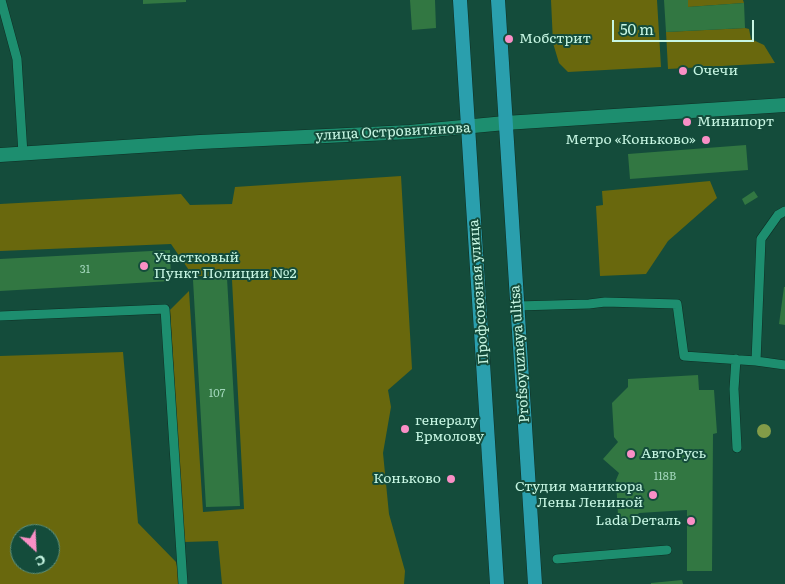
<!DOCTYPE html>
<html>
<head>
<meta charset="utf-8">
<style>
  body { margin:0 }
  #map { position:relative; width:785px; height:584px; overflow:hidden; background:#144c3b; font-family:Literata,serif }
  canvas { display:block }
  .north { position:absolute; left:10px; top:524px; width:50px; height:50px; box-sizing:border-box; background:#144c3b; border:1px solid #5c907e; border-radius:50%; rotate:155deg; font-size:14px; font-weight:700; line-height:20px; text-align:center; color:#c7f6e3 }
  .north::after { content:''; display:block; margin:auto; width:18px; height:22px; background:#fa8fc6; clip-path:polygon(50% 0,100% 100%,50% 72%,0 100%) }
  .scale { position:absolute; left:612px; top:20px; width:142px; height:22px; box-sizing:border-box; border:2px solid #c7f6e3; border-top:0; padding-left:6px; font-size:15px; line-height:18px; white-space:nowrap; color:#c7f6e3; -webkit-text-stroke:4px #144c3b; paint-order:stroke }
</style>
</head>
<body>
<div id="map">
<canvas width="785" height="584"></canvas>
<div class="north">С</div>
<div class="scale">50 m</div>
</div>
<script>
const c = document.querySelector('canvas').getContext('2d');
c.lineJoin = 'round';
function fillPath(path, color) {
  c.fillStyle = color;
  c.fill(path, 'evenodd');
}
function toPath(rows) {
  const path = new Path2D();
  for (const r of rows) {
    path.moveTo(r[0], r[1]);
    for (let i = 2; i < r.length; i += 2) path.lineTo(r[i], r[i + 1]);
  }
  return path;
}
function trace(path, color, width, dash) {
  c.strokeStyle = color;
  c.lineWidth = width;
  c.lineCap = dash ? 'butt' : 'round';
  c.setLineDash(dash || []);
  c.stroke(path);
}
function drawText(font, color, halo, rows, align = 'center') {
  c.font = font + ' Literata,serif';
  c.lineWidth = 4;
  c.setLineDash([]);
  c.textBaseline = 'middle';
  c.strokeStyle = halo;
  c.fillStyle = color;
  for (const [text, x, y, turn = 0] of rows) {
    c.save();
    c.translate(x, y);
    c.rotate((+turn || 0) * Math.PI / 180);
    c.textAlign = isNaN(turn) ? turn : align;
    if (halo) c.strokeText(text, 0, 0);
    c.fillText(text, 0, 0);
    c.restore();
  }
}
fillPath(toPath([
  [551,0,657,0,661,67,568,72,559,63,553,43],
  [688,0,743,0,744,3,688,7],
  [745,28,749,29,751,39,764,45,775,63,668,69,666,32],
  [401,176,412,369,388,390,391,407,383,453,389,514,405,571,404,584,222,584,218,541,184,542,170,310,189,291,203,512,244,509,232,280,227,276,193,276,171,244,0,251,0,204,181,194,190,205,232,204,235,187],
  [710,181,717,198,668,241,646,274,600,276,596,206,603,205,602,191],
  [123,352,138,523,176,562,181,584,0,584,0,356],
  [20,534,50,534,50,564,20,564]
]), '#69680d');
fillPath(toPath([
  [143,0,186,0,186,2,143,4],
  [410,0,435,0,436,28,412,30],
  [664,0,688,0,688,7,744,3,745,28,666,32],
  [746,145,748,170,630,179,628,154],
  [754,191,758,197,745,205,742,199],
  [170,250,171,281,0,291,0,259],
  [227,278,240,506,206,507,193,280],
  [784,287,785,287,785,325,779,324],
  [698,375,699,390,714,390,717,433,713,434,712,571,687,571,687,510,639,513,629,524,618,515,616,480,619,473,603,459,618,442,614,437,612,403,628,387,628,379],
  [682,580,683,584,651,584,651,583]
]), '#327742');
const service = toPath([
  [1,0,17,59,23,154],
  [785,211,778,215,761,239,756,361,785,365],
  [517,306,589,304,605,302,677,304,684,356,756,361],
  [0,316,165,309,183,584],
  [736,359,734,389,737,448],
  [557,559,667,550]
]);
const secondary = toPath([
  [0,155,200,142,410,132,505,123,785,105]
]);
const primary = toPath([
  [460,0,497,584],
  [498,0,535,584]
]);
trace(service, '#0e2f24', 10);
trace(secondary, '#0e2f24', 15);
trace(primary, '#0e2f24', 15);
trace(service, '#1d8e6f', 9);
trace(secondary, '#1d8e6f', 14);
trace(primary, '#2a9fad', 14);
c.fillStyle = '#839c48';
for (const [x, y] of [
  [764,431]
]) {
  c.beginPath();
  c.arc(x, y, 7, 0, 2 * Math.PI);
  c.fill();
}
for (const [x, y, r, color] of [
  [509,39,5,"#fa8fc6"],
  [683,71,5,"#fa8fc6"],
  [687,122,5,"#fa8fc6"],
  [706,140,5,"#fa8fc6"],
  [144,266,5,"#fa8fc6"],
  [405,429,5,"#fa8fc6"],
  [631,454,5,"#fa8fc6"],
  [451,479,5,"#fa8fc6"],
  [653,495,5,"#fa8fc6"],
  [691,521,5,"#fa8fc6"]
]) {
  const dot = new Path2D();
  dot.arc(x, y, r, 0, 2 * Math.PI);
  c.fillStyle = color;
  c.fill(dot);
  trace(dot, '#144c3b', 2);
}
drawText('11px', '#a2d6bb', null, [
  ["31",85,270],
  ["107",217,394],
  ["118В",665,477]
]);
drawText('14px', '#c7f6e3', '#144c3b', [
  ["Мобстрит",519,39],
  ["Очечи",693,71],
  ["Минипорт",697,122],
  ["Метро «Коньково»",696,140,"right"],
  ["Участковый",154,258],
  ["Пункт Полиции №2",154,274],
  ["генералу",415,421],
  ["Ермолову",415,437],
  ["АвтоРусь",641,454],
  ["Коньково",441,479,"right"],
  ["Студия маникюра",643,487,"right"],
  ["Лены Лениной",643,503,"right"],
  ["Lada Dеталь",681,521,"right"]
], 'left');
drawText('14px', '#c7f6e3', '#144c3b', [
  ["улица Островитянова",393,132,-3],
  ["Профсоюзная улица",479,292,-94],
  ["Profsoyuznaya ulitsa",520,354,-94]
]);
</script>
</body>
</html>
